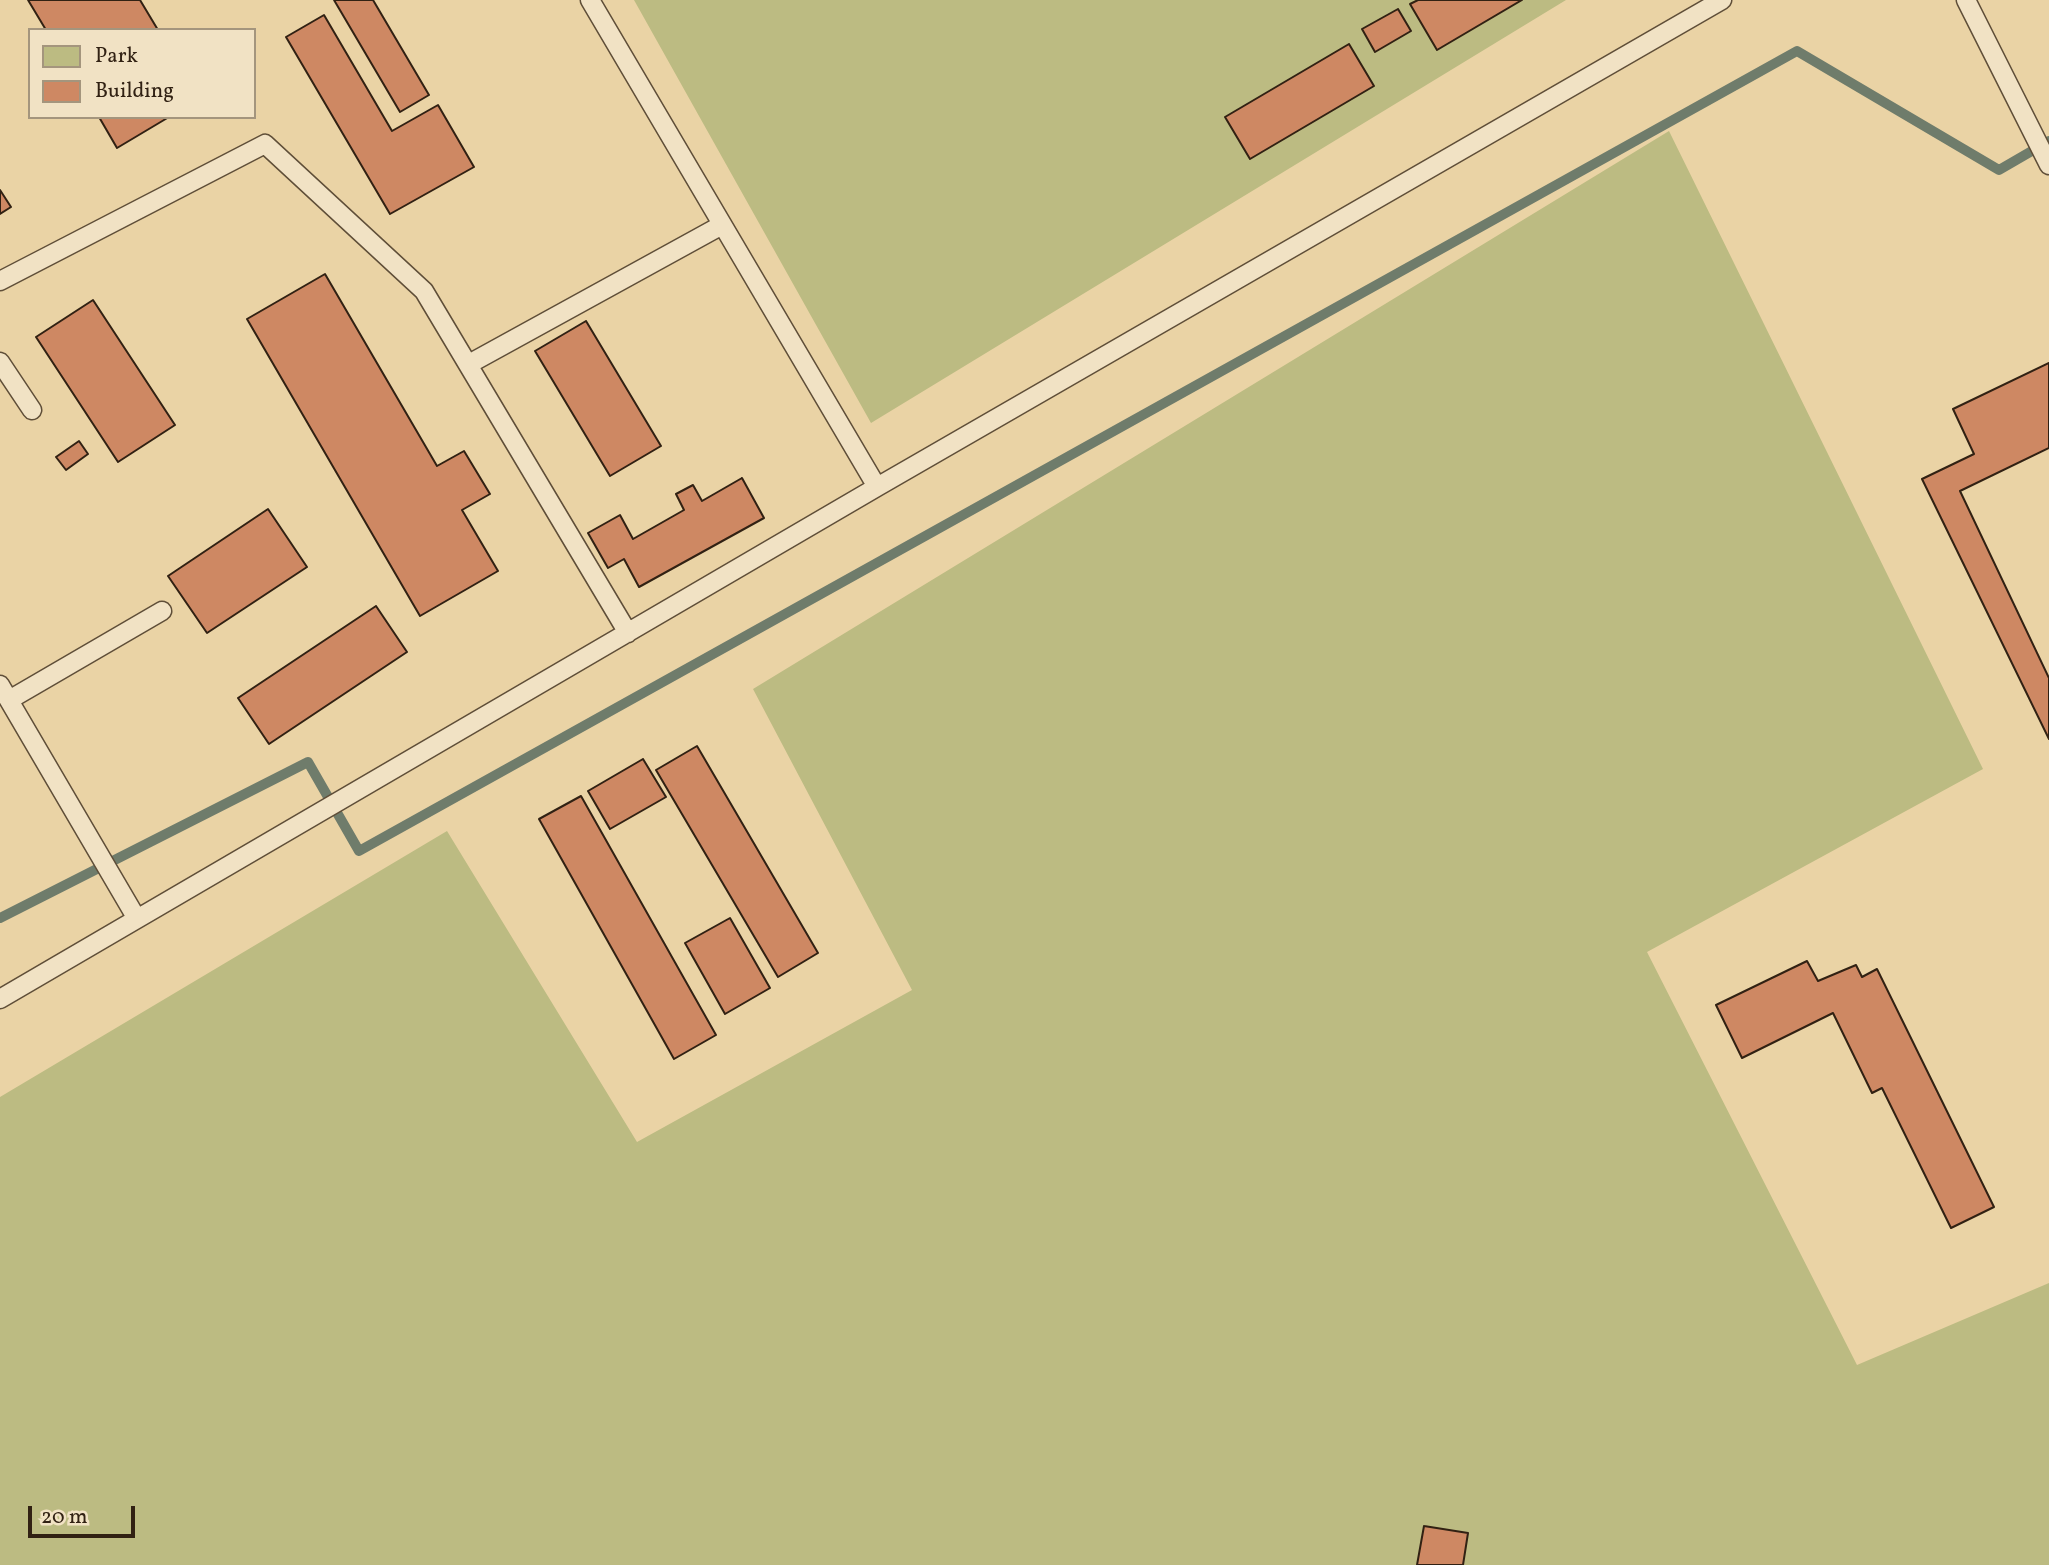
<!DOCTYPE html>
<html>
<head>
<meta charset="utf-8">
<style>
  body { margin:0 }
  #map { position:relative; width:2049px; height:1565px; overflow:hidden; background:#ead3a5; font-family:Vollkorn,serif }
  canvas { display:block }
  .legend { position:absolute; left:28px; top:28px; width:228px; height:91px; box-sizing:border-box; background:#f1e2c4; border:2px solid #a4957d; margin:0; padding:9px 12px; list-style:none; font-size:21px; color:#312113 }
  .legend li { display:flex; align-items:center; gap:14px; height:35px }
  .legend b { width:35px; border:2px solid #a4957d }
  .scale { position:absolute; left:28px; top:1506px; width:107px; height:32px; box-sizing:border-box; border:4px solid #312113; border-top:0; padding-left:9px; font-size:21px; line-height:24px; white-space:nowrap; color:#312113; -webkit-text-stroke:5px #f1e2c4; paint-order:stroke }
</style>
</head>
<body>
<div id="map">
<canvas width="2049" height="1565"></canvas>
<ul class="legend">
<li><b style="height:19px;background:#bcbb82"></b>Park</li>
<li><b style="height:19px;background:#ce8863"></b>Building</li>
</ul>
<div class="scale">20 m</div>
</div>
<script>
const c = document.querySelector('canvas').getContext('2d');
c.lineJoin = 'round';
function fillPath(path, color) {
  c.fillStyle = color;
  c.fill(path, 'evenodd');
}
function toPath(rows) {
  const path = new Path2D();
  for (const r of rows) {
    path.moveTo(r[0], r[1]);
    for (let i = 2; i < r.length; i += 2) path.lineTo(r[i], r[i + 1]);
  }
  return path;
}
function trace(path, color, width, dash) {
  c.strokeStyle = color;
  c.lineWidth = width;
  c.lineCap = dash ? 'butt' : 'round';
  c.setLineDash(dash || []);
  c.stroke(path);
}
fillPath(toPath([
  [634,0,1566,0,871,423],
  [1669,131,1983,769,1647,952,1857,1365,2049,1283,2049,1565,0,1565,0,1097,447,831,637,1142,912,990,753,689]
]), '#bcbb82');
trace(toPath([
  [0,918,308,762,359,851,1797,51,1999,170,2049,141]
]), '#6f7c6b', 10);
const building = toPath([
  [28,0,140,0,158,30,46,30,28,0],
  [334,0,373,0,429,95,400,112,334,0],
  [1418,0,1522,0,1437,50,1410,4,1418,0],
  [1398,9,1411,31,1375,52,1362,29,1398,9],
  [324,15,392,131,438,105,474,167,390,214,286,37,324,15],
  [1349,44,1374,86,1250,159,1225,117,1349,44],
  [99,117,169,117,117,148,99,117],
  [0,190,11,207,0,214,0,190],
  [325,274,437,466,464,451,490,494,462,510,498,571,420,616,247,319,325,274],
  [93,300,175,425,118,462,36,337,93,300],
  [586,321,661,446,610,476,535,351,586,321],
  [2049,363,2049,448,1960,491,2049,678,2049,739,1922,479,1974,454,1953,409,2049,363],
  [79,441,88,454,66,470,56,457,79,441],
  [742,478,764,518,639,587,624,559,608,568,588,533,620,515,633,539,684,510,676,494,693,485,702,501,742,478],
  [268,509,307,567,207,633,168,576,268,509],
  [376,606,407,652,269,744,238,698,376,606],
  [697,746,818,953,778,977,656,770,697,746],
  [643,759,666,797,610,829,588,791,643,759],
  [581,796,716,1035,674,1059,539,819,581,796],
  [730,918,770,988,725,1014,685,943,730,918],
  [1807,961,1818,981,1856,965,1862,977,1877,969,1994,1207,1951,1228,1882,1088,1872,1093,1833,1013,1742,1058,1716,1005,1807,961],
  [1424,1526,1468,1533,1463,1565,1417,1565,1424,1526]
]);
fillPath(building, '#ce8863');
trace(building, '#312113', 2);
const service = toPath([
  [1966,0,2049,165],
  [0,281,265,144,424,291,628,633],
  [0,362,32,410],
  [469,364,722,225],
  [877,487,1722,0],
  [0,685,137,919],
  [9,700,162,611],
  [0,999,877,487,590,0]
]);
trace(service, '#5f4e38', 21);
trace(service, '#f1e2c4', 18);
</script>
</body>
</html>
